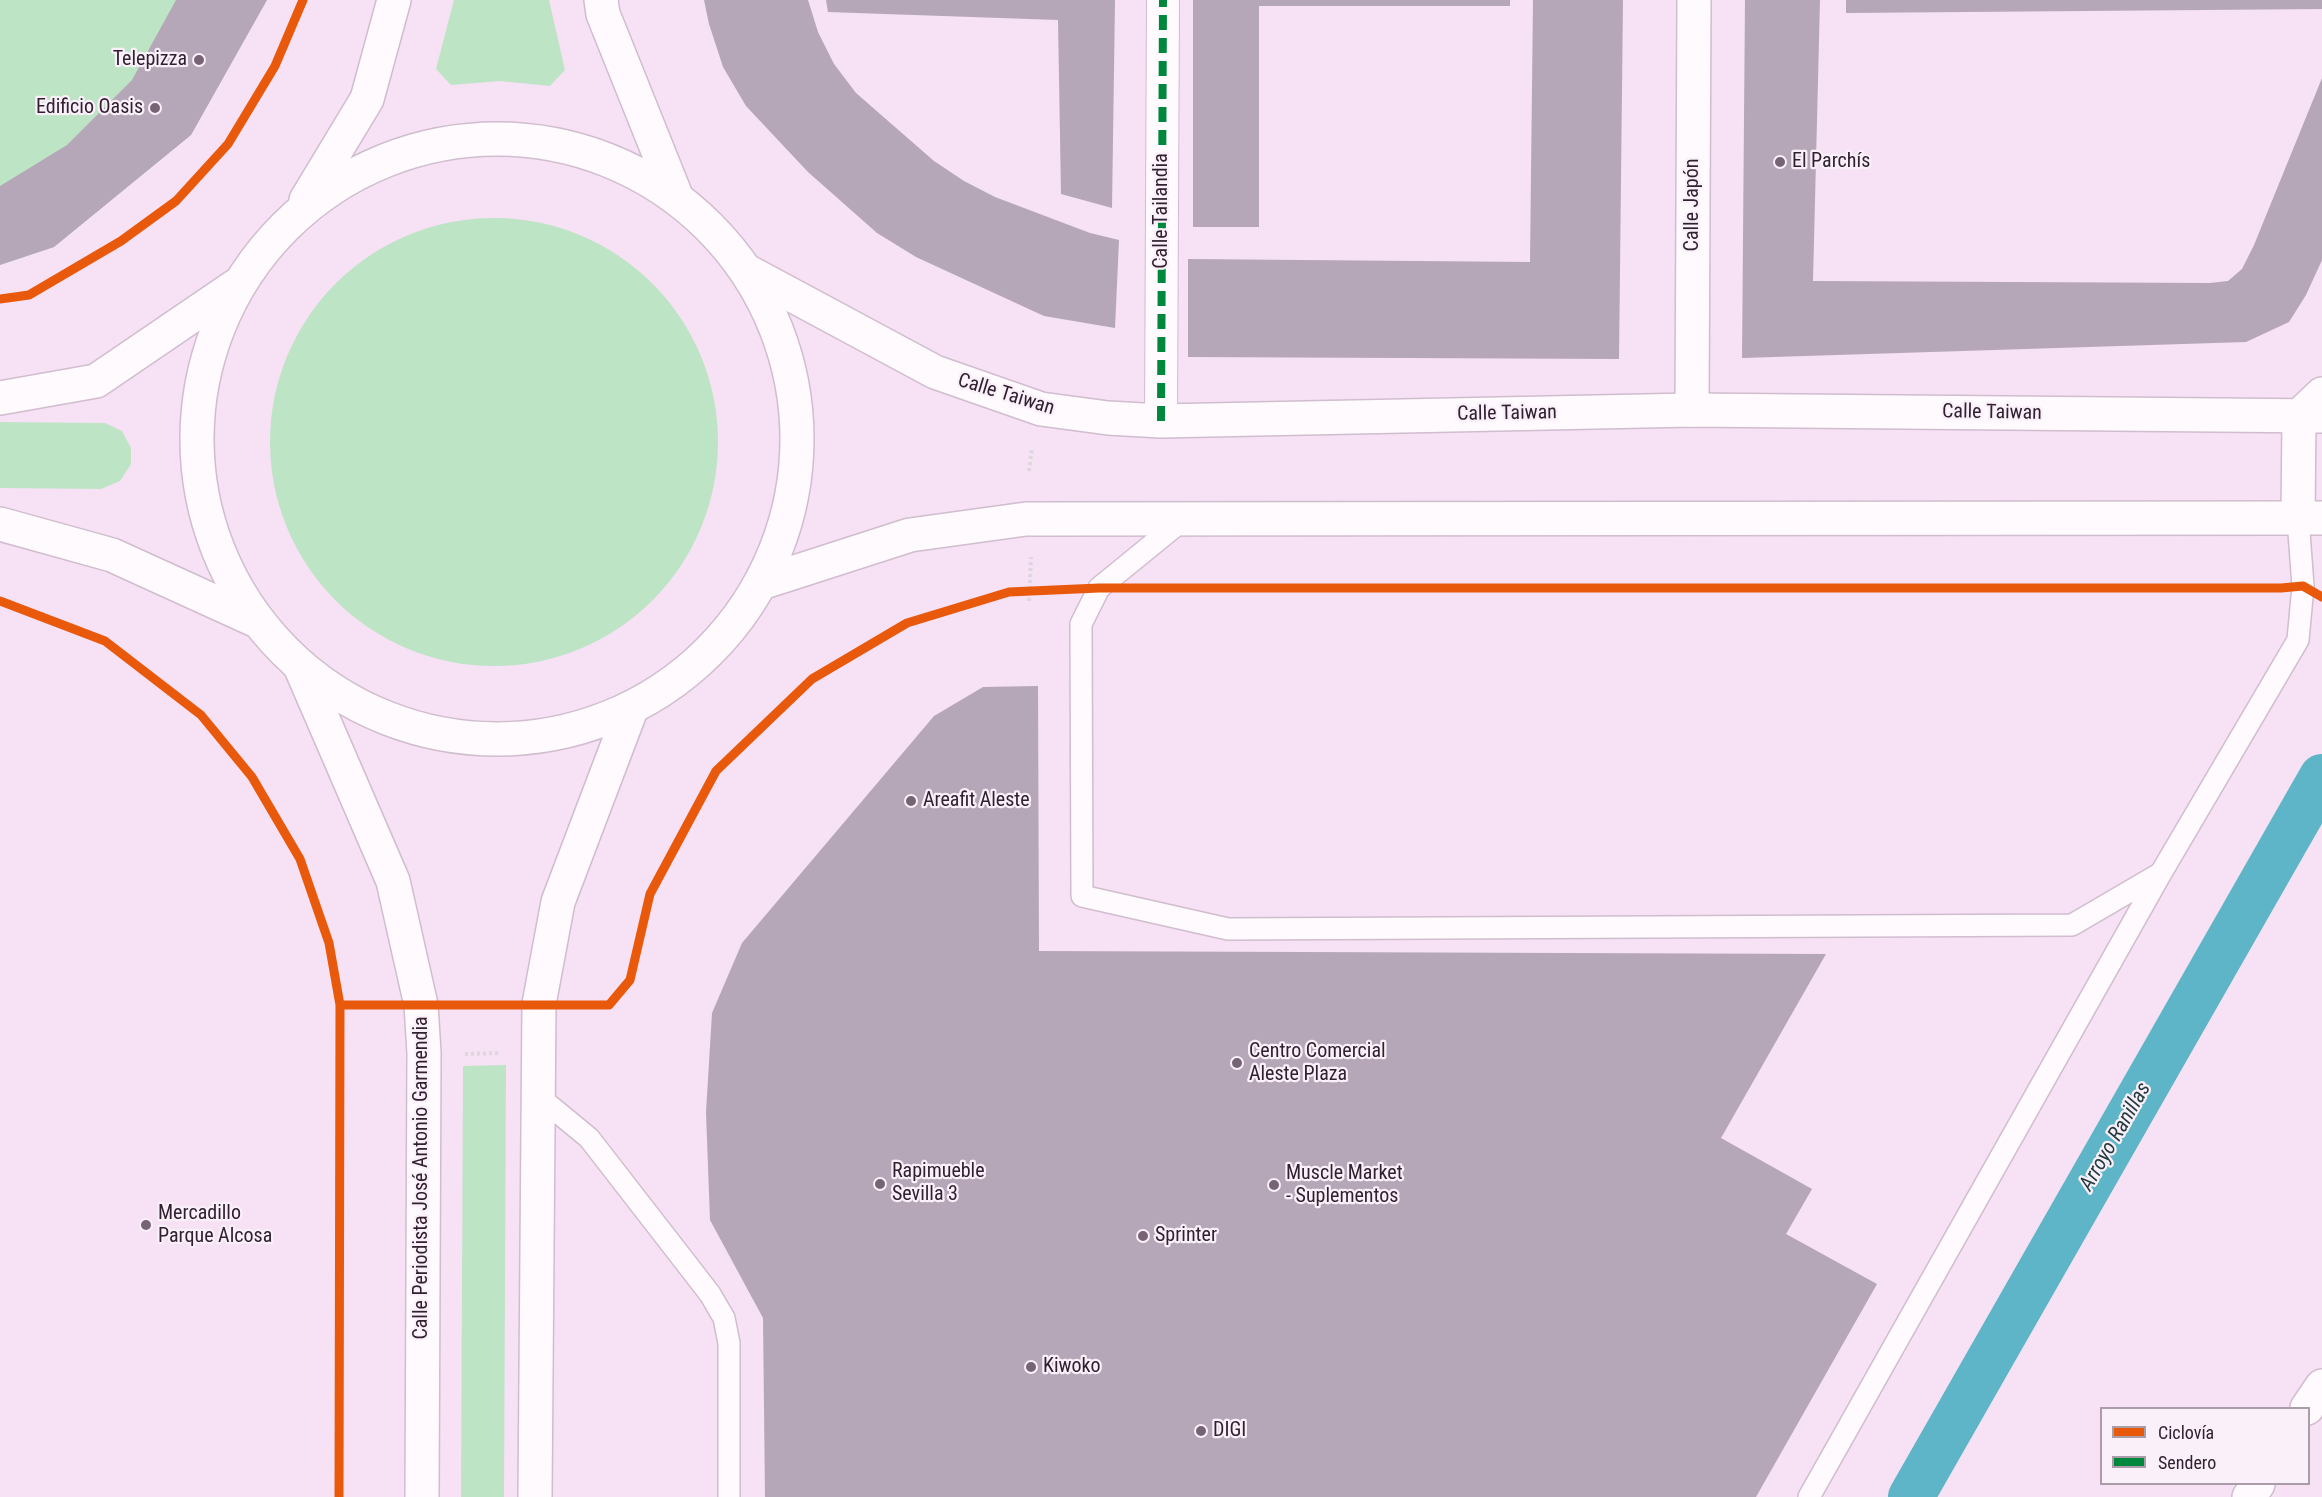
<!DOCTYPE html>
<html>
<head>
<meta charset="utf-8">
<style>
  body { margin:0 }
  #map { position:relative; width:2322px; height:1497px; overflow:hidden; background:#f7e1f4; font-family:"Roboto Condensed",sans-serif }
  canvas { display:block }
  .legend { position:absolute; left:2100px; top:1407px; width:210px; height:78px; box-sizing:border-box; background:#faf0f9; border:2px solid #aa9da9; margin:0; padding:8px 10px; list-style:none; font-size:18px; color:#312030 }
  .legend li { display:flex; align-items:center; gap:12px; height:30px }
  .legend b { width:30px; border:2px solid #aa9da9 }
</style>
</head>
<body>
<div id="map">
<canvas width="2322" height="1497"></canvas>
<ul class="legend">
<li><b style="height:8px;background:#e8590c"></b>Ciclovía</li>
<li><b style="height:8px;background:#00873e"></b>Sendero</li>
</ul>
</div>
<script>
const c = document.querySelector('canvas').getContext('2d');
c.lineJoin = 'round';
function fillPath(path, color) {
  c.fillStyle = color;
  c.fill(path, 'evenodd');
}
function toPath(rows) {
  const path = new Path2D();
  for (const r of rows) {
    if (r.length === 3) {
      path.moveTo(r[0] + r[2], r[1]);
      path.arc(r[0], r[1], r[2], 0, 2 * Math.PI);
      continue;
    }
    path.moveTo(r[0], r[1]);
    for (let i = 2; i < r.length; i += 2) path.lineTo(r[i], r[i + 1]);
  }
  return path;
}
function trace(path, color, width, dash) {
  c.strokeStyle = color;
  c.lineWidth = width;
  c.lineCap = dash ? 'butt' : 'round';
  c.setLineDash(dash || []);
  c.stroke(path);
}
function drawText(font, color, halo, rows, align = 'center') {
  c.font = font + ' "Roboto Condensed",sans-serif';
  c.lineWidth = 4.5;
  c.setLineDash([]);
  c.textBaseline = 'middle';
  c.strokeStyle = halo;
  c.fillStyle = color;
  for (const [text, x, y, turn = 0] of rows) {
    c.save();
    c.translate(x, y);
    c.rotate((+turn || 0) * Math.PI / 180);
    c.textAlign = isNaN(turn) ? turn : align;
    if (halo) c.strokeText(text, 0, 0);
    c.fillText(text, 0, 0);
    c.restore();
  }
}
fillPath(toPath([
  [0,0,267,0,191,135,54,247,0,265],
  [454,0,549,0,565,70,550,86,500,81,451,85,436,69],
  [494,442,224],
  [0,422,105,423,122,431,131,448,131,464,120,481,101,489,0,488],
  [506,1065,504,1497,461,1497,463,1066]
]), '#bee4c6');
trace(toPath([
  [1911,1497,2322,777]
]), '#5eb5c7', 46);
fillPath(toPath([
  [176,0,267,0,191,135,54,247,0,265,0,186,67,145,132,80],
  [704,0,808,0,818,32,834,64,856,93,934,161,964,181,995,197,1090,233,1119,240,1115,328,1044,316,916,257,877,233,808,172,746,106,723,67,709,24],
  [826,0,1115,0,1112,208,1061,194,1058,20,828,12],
  [1193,0,1510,0,1510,6,1259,6,1259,227,1193,227],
  [1533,0,1623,0,1619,359,1188,357,1188,259,1530,262],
  [1745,0,1820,0,1813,281,2210,283,2228,281,2242,269,2254,245,2322,78,2322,260,2306,295,2289,322,2246,342,1742,358],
  [1846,0,2322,0,2322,9,1846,13],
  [1038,686,1039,951,1826,954,1721,1138,1812,1189,1786,1234,1877,1284,1756,1497,765,1497,763,1318,710,1220,706,1112,712,1013,742,943,934,716,983,687]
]), '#b5a6b8');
const service = toPath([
  [1185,518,1099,588,1081,624,1082,896,1228,929,2072,925,2161,873],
  [538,1096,589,1138,710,1294,724,1318,729,1343,729,1497],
  [1809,1497,2161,873,2298,640,2303,586,2298,519]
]);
const pedestrian = toPath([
  [1161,421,1163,0]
]);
const minor = toPath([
  [1692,410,1694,0],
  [2298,519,2299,416,2322,394],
  [300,666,393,881,421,1005,424,1053,422,1497],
  [2307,1408,2322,1386],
  [535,1497,539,1004,558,902,632,707],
  [2249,1497,2258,1484]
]);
const tertiary = toPath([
  [601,0,603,14,676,196],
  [497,439,300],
  [306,200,367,99,394,0],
  [747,271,935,372,1041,409,1108,418,1161,421,1692,410,2322,416],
  [0,398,96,381,237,285],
  [0,524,112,555,257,621],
  [761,583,910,535,1026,519,2322,518]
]);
trace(service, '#d0bdce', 24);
trace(pedestrian, '#d0bdce', 34);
trace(minor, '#d0bdce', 36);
trace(tertiary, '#d0bdce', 36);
trace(toPath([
  [1029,471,1032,448],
  [1029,601,1031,557],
  [465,1054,500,1053]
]), '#ddd6dc', 4, [3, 3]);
trace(service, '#fefafd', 21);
trace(pedestrian, '#fefafd', 32);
trace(minor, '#fefafd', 33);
trace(tertiary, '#fefafd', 33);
trace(toPath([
  [1161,421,1163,0]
]), '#00873e', 8, [15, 8]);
trace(toPath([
  [0,299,29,295,121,241,176,201,228,144,275,66,303,0],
  [0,601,105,641,201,715,252,777,300,859,329,943,340,1005,339,1497],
  [340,1005,609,1005,630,980,650,894,716,771,812,679,907,623,1009,592,1099,588,2281,588,2303,586,2322,597]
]), '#e8590c', 9);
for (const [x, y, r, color] of [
  [199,60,6,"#766475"],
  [155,108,6,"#766475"],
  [1780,162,6,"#766475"],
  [911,801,6,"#766475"],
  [1237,1063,6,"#766475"],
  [880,1184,6,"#766475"],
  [1274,1185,6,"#766475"],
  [146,1225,6,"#766475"],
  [1143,1236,6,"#766475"],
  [1031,1367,6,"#766475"],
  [1201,1431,6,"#766475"]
]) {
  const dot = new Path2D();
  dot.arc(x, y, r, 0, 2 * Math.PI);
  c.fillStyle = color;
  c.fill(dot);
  trace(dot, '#faf0f9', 2);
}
drawText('20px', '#312030', '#faf0f9', [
  ["Telepizza",187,60,"right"],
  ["Edificio Oasis",143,108,"right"],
  ["El Parchís",1792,162],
  ["Areafit Aleste",923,801],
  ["Centro Comercial",1249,1052],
  ["Aleste Plaza",1249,1075],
  ["Rapimueble",892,1172],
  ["Sevilla 3",892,1195],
  ["Muscle Market",1286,1174],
  ["- Suplementos",1286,1197],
  ["Mercadillo",158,1214],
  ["Parque Alcosa",158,1237],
  ["Sprinter",1155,1236],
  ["Kiwoko",1043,1367],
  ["DIGI",1213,1431]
], 'left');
drawText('20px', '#312030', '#faf0f9', [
  ["Calle Japón",1693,205,-90],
  ["Calle Tailandia",1162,211,-90],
  ["Calle Taiwan",1006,395,17],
  ["Calle Taiwan",1992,413,1],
  ["Calle Taiwan",1507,414,-1],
  ["Calle Periodista José Antonio Garmendia",422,1178,-90]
]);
drawText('italic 21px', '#213b3f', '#faf0f9', [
  ["Arroyo Ranillas",2116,1137,-60]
]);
</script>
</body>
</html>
